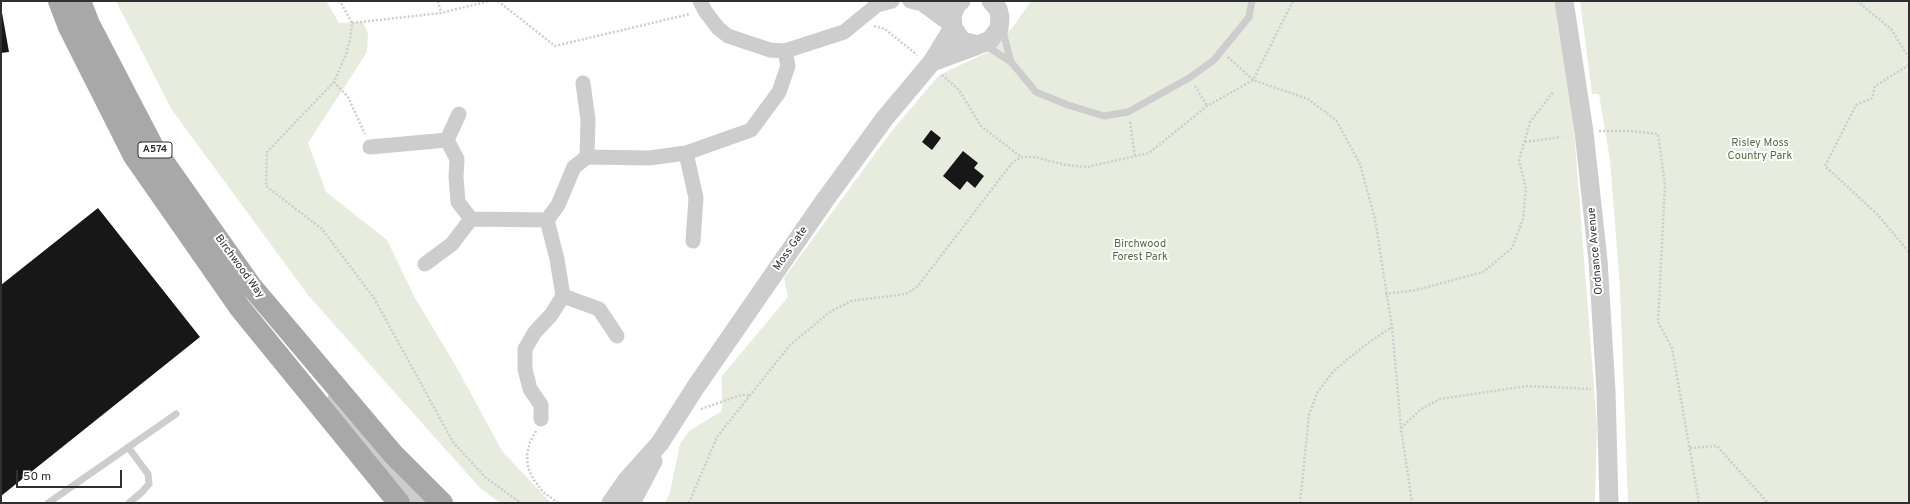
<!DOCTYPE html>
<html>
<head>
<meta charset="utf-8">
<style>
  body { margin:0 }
  #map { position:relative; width:1910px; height:504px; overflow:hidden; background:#fff; font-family:Overpass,sans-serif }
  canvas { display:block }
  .frame { position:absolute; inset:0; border:2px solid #303030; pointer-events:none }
  .scale { position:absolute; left:16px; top:470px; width:106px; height:18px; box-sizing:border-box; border:2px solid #303030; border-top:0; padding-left:5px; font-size:12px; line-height:14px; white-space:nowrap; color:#303030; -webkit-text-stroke:3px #fff; paint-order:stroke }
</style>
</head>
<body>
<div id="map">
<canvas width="1910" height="504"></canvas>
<div class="frame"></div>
<div class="scale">50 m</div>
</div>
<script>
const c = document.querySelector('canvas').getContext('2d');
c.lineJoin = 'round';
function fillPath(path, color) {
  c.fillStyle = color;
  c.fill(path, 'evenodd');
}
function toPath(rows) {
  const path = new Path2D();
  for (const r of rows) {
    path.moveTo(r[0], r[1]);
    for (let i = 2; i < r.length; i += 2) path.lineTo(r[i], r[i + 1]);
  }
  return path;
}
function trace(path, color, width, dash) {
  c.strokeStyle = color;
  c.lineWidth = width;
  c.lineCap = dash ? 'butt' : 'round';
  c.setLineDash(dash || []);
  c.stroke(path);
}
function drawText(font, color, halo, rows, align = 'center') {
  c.font = font + ' Overpass,sans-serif';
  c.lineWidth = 4;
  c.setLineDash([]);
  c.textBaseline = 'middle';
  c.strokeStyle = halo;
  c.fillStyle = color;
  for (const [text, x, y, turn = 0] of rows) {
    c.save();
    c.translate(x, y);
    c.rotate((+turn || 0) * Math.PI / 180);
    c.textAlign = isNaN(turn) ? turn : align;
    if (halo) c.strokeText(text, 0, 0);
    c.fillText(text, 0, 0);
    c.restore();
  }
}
fillPath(toPath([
  [116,1,326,1,339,23,363,22,368,34,367,52,308,143,326,192,387,240,415,298,457,368,502,451,551,503,500,503,480,488,308,295,172,110],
  [1031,1,1556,1,1574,130,1597,426,1595,503,665,503,670,492,680,444,689,431,722,411,722,376,788,297,784,278,891,132,934,81,939,75,986,53,1013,27],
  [1580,1,1909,1,1909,503,1628,503,1620,288,1610,160,1599,94,1592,94]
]), '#e7ecdf');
fillPath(toPath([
  [1,7,9,52,1,53],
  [931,130,941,138,932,150,922,142],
  [963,151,978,163,974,168,984,176,975,188,967,181,960,190,943,176],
  [98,208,200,337,1,496,1,285]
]), '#171717');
trace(toPath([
  [338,1,341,3,352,23,350,40,346,54,334,82,267,152,266,186,322,229,374,298,453,442,486,478,521,503],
  [438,1,441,13],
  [498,1,555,46,690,14],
  [1857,1,1891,29,1909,58],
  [352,23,441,13,489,1],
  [874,26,885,29,917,55],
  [1228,57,1253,80,1293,1],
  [1909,65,1875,86,1872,98,1856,105,1825,166,1877,214,1909,252],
  [942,75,959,90,981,126,1021,157],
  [334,82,348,97,365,134],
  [1195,86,1207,106],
  [1130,122,1135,157],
  [1599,131,1631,131,1658,134,1665,185,1658,322,1672,348,1699,503],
  [1525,142,1561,137],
  [1385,294,1416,290,1483,272,1512,248,1523,219,1526,189,1519,160,1530,122,1554,91],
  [701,409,741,395,751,395],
  [1401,428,1421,409,1440,399,1527,386,1591,389],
  [536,431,530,442,527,455,528,468,534,480,543,492,558,503],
  [1690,448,1717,446,1768,503],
  [689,503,717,437,790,345,830,312,851,301,899,295,908,293,918,286,1012,163,1021,157,1035,157,1066,165,1087,167,1149,153,1207,106,1253,80,1308,99,1336,120,1360,164,1375,219,1392,327,1401,428,1412,503],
  [1300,503,1309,415,1317,393,1332,373,1343,363,1368,343,1392,327]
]), '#cdcdcd', 2.5, [2, 2]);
trace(toPath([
  [1002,28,1011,62],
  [985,45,1011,62,1036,92,1068,105,1104,116,1128,112,1189,78,1214,60,1249,17,1252,1],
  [128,447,148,474,149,484,141,493,129,503],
  [48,503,176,414]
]), '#cdcdcd', 7);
trace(toPath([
  [700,1,705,11,718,28,728,36,770,50,785,51,844,32,877,5,892,1],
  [910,1,922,4,957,4],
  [922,4,952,26],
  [583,83,588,120,587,157],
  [447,140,459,114],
  [370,147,447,140,457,159,456,177,458,202,471,219,547,220,558,205,574,167,587,157,649,158,686,153,751,130,779,92,788,66,785,51],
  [686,153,696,198,693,241],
  [547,220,557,259,563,296,599,309,617,336],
  [425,264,452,244,471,219],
  [541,419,541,405,530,389,525,369,525,349,535,332,551,315,563,296]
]), '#cdcdcd', 15);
trace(toPath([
  [961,1,957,4,952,15,953,28,962,41,978,45,990,40,999,29,1000,17,998,9,991,1],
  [1564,1,1584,132,1598,260,1606,391,1609,503],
  [932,62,978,45],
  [336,401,383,464,420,503],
  [611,503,627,480,660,443,695,388,825,200,885,118,932,62,953,28],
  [631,503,653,461]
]), '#cdcdcd', 19);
trace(toPath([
  [59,1,69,27,134,156,240,308,399,503],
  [80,1,89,24,153,147,251,286,393,454,442,503]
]), '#a8a8a8', 22);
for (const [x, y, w] of [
  [155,150,34]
]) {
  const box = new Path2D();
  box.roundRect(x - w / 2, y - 8, w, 16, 3);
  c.fillStyle = '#fff';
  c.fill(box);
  trace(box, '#303030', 1);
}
drawText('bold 10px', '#303030', null, [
  ["A574",155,150]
]);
drawText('11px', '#56693f', '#fff', [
  ["Risley Moss",1760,144],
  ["Country Park",1760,157],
  ["Birchwood",1140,245],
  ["Forest Park",1140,258]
]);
drawText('11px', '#303030', '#fff', [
  ["Moss Gate",791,249,-55],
  ["Ordnance Avenue",1596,251,-95],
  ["Birchwood Way",239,267,54]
]);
</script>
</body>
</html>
